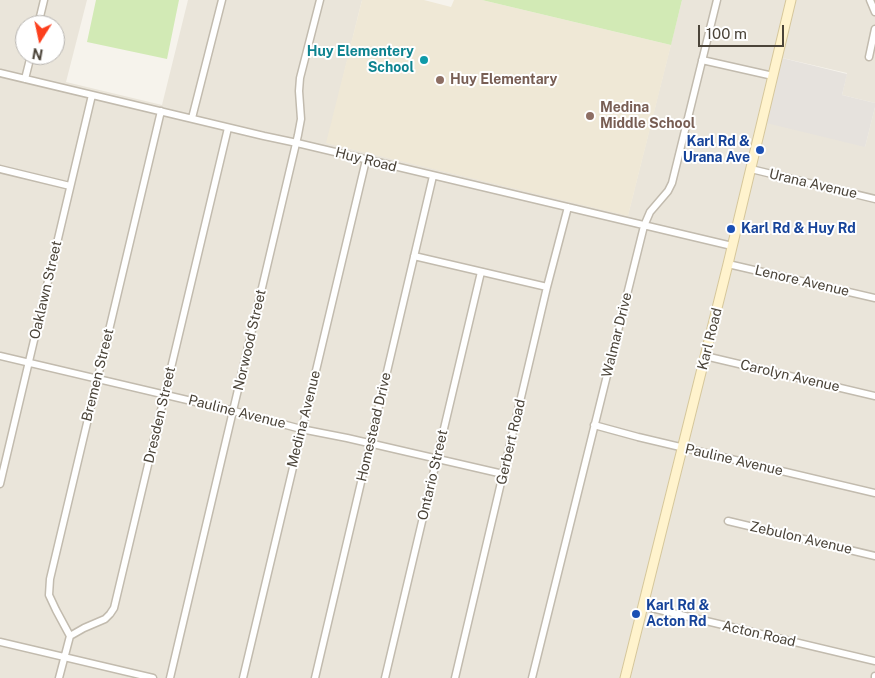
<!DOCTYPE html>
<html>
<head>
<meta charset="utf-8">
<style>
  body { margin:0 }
  #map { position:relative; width:875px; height:678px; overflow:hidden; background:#f6f3ec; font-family:"Public Sans",sans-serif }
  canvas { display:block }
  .north { position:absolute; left:15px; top:15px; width:50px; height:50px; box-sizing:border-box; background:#fff; border:1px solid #b7b4b0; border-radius:50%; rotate:190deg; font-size:14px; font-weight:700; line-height:20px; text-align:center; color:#4b4439 }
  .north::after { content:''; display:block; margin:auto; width:18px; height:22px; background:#fc3f1d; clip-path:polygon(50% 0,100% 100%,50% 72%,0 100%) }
  .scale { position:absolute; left:698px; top:25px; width:86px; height:22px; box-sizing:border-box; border:2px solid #4b4439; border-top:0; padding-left:6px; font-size:15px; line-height:18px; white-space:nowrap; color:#4b4439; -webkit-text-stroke:4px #fff; paint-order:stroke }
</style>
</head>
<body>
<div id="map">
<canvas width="875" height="678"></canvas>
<div class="north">N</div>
<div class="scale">100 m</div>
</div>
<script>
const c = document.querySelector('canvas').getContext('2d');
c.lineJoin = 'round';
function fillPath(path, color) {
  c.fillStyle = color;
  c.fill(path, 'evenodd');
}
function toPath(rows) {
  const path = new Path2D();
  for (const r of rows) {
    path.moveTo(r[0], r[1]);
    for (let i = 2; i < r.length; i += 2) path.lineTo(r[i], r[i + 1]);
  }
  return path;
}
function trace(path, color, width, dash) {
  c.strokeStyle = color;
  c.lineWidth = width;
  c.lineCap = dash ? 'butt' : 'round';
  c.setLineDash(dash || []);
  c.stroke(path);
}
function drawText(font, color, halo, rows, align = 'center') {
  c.font = font + ' "Public Sans",sans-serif';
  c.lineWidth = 4;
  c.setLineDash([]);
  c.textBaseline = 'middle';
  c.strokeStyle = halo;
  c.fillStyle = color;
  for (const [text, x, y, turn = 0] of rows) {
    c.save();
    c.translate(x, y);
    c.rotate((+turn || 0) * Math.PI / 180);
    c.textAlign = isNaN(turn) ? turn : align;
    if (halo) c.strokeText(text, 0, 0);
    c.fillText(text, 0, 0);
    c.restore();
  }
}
fillPath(toPath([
  [0,0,87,0,66,82,162,105,188,0,362,0,327,143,628,215,682,0,875,0,875,103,842,95,847,73,778,57,865,147,875,107,875,678,0,678],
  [25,25,55,25,55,55,25,55]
]), '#eae5da');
fillPath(toPath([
  [778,57,847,74,842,95,875,103,875,107,865,147,762,122]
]), '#e6e2dd');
fillPath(toPath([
  [362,0,424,0,451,7,454,0,482,0,671,45,628,216,326,143]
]), '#efe8d6');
fillPath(toPath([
  [96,0,179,0,167,59,87,42],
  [482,0,682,0,671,45]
]), '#d2eab5');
const minor = toPath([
  [870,0,875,12],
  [38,25,44,0],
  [869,57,875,29],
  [702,60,773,76],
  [0,73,264,136,297,143,732,246],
  [25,79,31,55],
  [192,118,222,0],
  [0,169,70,186],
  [751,169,875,199],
  [414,256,547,287],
  [728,264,875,298],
  [0,356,234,411,301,429,347,438,503,474],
  [705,356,875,396],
  [594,425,638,437,875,493],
  [0,484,92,95],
  [728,521,875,556],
  [643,606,875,661],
  [70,636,56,610,49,595,50,579,161,111],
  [0,642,153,678],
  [59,678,70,636,84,628,105,619,110,614,114,608,228,128],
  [170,678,298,135,301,119,299,91,300,78,320,0],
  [243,678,366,160],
  [315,678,433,176],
  [385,678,481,272],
  [455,678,547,287,568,207],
  [532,678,644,226,650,212,668,191,672,183,717,0],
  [875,678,875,676]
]);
const secondary = toPath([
  [625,678,728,264,791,0]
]);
trace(minor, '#c2bbae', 9);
trace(secondary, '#d6c79b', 11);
trace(minor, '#fff', 6);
trace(secondary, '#fff3cd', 9);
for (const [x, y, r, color] of [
  [424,60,5,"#0f9aa8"],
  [440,80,5,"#8d6e63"],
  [590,116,5,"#8d6e63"],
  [760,150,5,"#1a4fb4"],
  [731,229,5,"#1a4fb4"],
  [636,614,5,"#1a4fb4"]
]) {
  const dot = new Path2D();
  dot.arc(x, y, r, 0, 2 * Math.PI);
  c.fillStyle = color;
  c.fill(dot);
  trace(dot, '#fff', 2);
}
drawText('bold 14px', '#0d838f', '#fff', [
  ["Huy Elementery",414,52],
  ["School",414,68]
], 'right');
drawText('bold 14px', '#785e54', '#fff', [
  ["Huy Elementary",450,80],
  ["Medina",600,108],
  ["Middle School",600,124]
], 'left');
drawText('bold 14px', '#164399', '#fff', [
  ["Karl Rd &",750,142,"right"],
  ["Urana Ave",750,158,"right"],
  ["Karl Rd & Huy Rd",741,229],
  ["Karl Rd &",646,606],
  ["Acton Rd",646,622]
], 'left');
drawText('14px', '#4b4439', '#fff', [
  ["Huy Road",366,160,14],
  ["Urana Avenue",813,184,13],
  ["Lenore Avenue",802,281,13],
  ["Oaklawn Street",46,290,-77],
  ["Walmar Drive",617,335,-76],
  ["Karl Road",710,339,-76],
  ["Norwood Street",250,340,-77],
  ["Bremen Street",98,375,-76],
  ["Carolyn Avenue",790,376,13],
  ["Pauline Avenue",237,412,14],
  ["Dresden Street",160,415,-77],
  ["Medina Avenue",304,419,-76],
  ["Homestead Drive",374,427,-77],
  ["Gerbert Road",511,442,-77],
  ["Pauline Avenue",734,460,13],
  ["Ontario Street",433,475,-77],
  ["Zebulon Avenue",801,538,13],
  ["Acton Road",759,634,13]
]);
</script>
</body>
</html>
